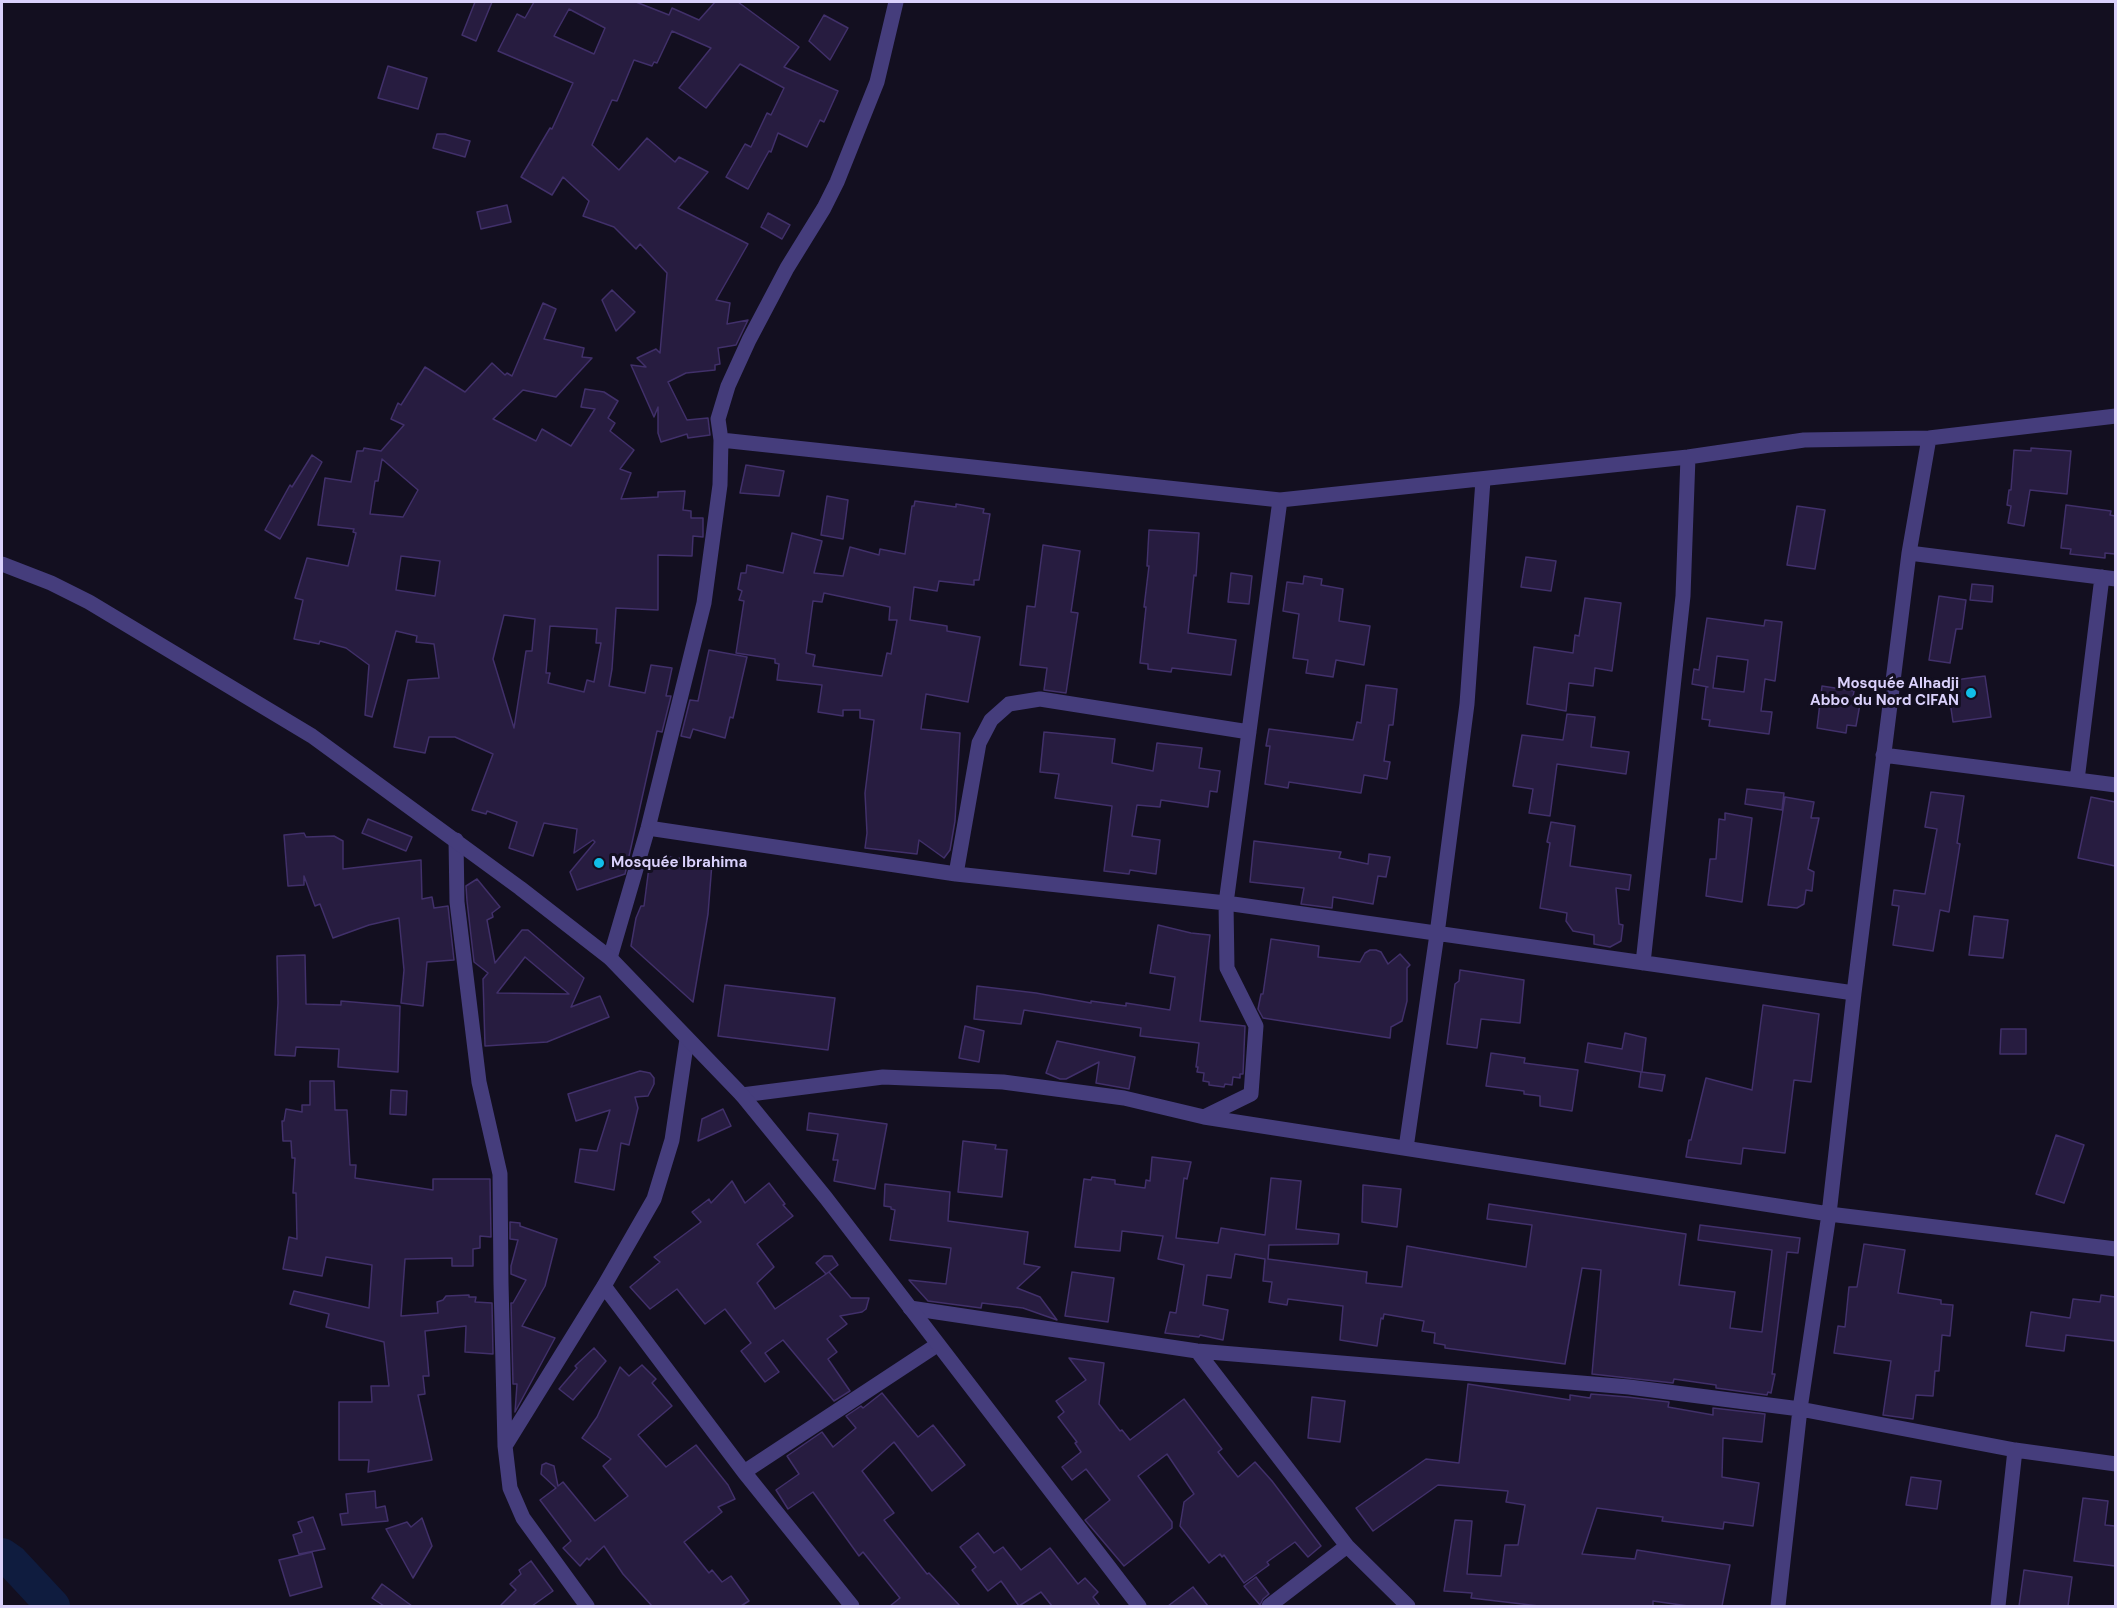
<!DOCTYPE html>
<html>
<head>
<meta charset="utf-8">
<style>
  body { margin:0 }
  #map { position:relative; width:2117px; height:1608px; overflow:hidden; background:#130f20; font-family:"DM Sans",sans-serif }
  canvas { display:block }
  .frame { position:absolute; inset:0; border:3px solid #dad1fc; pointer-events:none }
</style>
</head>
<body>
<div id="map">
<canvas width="2117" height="1608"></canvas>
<div class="frame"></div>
</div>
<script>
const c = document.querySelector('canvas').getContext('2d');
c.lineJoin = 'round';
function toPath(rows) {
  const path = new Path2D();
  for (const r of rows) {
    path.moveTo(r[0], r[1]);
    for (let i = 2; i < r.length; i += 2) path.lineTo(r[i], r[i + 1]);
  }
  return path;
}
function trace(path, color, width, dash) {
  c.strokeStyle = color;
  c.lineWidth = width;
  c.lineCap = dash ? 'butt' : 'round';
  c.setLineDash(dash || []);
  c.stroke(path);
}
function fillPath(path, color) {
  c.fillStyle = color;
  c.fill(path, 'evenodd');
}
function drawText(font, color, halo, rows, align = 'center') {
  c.font = font + ' "DM Sans",sans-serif';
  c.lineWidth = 6;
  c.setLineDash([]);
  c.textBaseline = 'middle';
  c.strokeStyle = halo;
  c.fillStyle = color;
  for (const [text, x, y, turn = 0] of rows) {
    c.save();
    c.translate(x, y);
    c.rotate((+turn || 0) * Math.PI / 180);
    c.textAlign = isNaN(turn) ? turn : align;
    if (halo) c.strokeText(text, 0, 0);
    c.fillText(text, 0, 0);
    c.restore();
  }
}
trace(toPath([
  [2,1555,12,1562,53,1606]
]), '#0f1c3f', 34);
const building = toPath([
  [475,2,492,2,476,41,462,35,475,2],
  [534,2,636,2,669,15,672,8,699,20,715,2,738,2,799,47,784,67,838,91,824,122,820,120,807,147,778,133,771,152,769,151,748,189,726,177,745,144,751,147,767,113,771,115,784,88,740,64,706,108,679,88,711,48,672,31,657,63,654,62,652,66,634,60,617,101,612,100,592,145,619,170,647,138,675,162,679,157,708,172,678,208,748,244,716,300,730,303,727,324,748,320,736,345,718,348,720,364,715,365,715,370,686,373,668,382,687,420,708,418,710,435,688,438,687,434,661,442,658,433,658,407,654,417,631,365,646,367,637,358,656,349,660,353,667,273,640,244,636,249,614,227,583,216,589,201,563,177,552,195,521,177,550,128,552,129,573,83,498,51,517,14,525,18,534,2],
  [569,9,605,28,594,54,554,36,569,9],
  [824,15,848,28,830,60,809,41,824,15],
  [388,66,427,78,418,109,378,98,388,66],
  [437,134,445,134,470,141,465,157,433,148,437,134],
  [507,205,511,222,481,229,477,212,507,205],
  [768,213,790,225,782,239,761,227,768,213],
  [612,290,635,312,616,331,602,300,612,290],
  [543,303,556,309,544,339,584,348,582,357,592,358,556,397,523,390,493,419,536,441,542,429,571,446,595,409,581,407,585,389,604,392,618,401,608,418,615,423,610,431,634,450,620,469,631,473,621,499,658,497,658,492,685,491,683,510,691,511,691,518,703,518,703,537,693,536,692,556,658,555,658,610,616,608,612,669,609,686,645,693,651,665,672,668,666,696,671,696,662,732,657,731,655,740,625,874,577,890,570,872,595,842,593,840,574,853,577,829,544,823,533,856,509,848,517,822,487,811,486,814,472,810,493,754,455,737,429,737,425,753,394,747,408,680,439,678,434,644,416,642,417,636,396,631,372,717,365,715,369,665,346,648,320,641,319,644,294,639,303,600,295,598,307,558,348,566,356,533,353,532,354,529,318,525,325,478,351,482,357,451,363,451,364,448,381,451,404,425,391,419,398,403,401,405,425,367,465,392,492,363,505,375,507,373,512,376,543,303],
  [382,459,418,490,403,517,370,514,375,481,378,481,382,459],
  [401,556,440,561,435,596,396,590,401,556],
  [504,615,535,619,532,651,526,651,514,728,493,659,504,615],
  [550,626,597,629,596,643,601,643,594,682,587,680,584,692,548,683,550,673,546,673,550,626],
  [2031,448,2071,451,2067,494,2030,490,2024,526,2008,523,2011,506,2007,505,2009,490,2011,490,2014,450,2031,451,2031,448],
  [312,455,322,462,280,539,265,530,290,485,292,487,312,455],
  [746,465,784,471,779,496,740,493,746,465],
  [827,496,848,500,843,539,821,535,827,496],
  [915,501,956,507,956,504,984,509,983,513,990,514,979,580,974,580,974,585,939,581,937,591,914,587,910,620,947,626,947,631,980,637,968,702,926,694,921,729,960,733,955,821,950,850,944,858,919,840,917,854,865,848,867,833,865,793,874,720,860,718,860,710,843,710,843,716,818,712,822,685,777,680,779,664,775,663,775,659,736,653,744,601,739,600,742,591,738,589,741,573,746,573,747,565,783,573,792,533,822,541,814,573,843,576,850,547,879,555,880,549,905,554,912,506,914,506,915,501],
  [824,593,890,607,889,620,897,620,891,654,887,653,882,676,813,666,815,655,806,653,813,601,822,602,824,593],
  [2066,505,2111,511,2110,515,2115,516,2115,554,2105,553,2105,558,2070,554,2071,549,2061,548,2066,505],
  [1797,506,1825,510,1815,569,1787,565,1797,506],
  [1149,530,1199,533,1196,576,1194,575,1188,633,1236,640,1231,675,1172,668,1171,672,1148,669,1148,664,1140,663,1146,607,1144,607,1149,566,1147,566,1149,530],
  [1043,545,1080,551,1071,612,1078,613,1066,693,1044,690,1047,668,1020,665,1027,606,1035,607,1043,545],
  [1526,557,1556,561,1551,591,1521,587,1526,557],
  [1231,573,1252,576,1249,604,1228,602,1231,573],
  [1304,576,1322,579,1321,585,1343,589,1339,621,1370,626,1364,665,1336,660,1333,677,1306,673,1308,660,1293,658,1299,614,1283,611,1287,582,1303,584,1304,576],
  [1972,584,1993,586,1992,602,1970,600,1972,584],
  [1939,596,1966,600,1962,629,1956,629,1950,663,1929,660,1939,596],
  [1585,598,1621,603,1612,671,1595,668,1593,686,1569,683,1566,711,1527,704,1534,647,1573,653,1575,635,1579,636,1585,598],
  [1707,618,1764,626,1765,620,1782,622,1775,681,1765,679,1761,711,1772,712,1769,734,1709,726,1710,720,1702,719,1706,687,1708,687,1692,684,1694,669,1699,670,1707,618],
  [1717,656,1748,660,1744,692,1713,688,1717,656],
  [709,650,747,657,733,718,730,717,725,738,693,729,690,738,681,736,690,700,698,701,709,650],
  [1985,676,1991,717,1953,722,1947,681,1985,676],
  [1366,685,1397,689,1393,725,1389,725,1384,761,1390,762,1387,779,1364,775,1361,793,1289,782,1288,788,1265,784,1270,746,1266,746,1269,729,1353,740,1357,722,1361,723,1366,685],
  [1822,686,1854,691,1852,702,1860,704,1856,726,1847,725,1846,733,1817,728,1822,686],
  [1567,714,1595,717,1591,747,1629,752,1626,774,1557,764,1550,816,1529,813,1533,789,1513,786,1522,735,1563,740,1567,714],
  [1044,732,1115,739,1112,763,1153,771,1157,743,1202,748,1199,768,1220,771,1217,792,1210,791,1208,807,1161,800,1160,807,1137,805,1132,836,1160,840,1156,874,1130,870,1129,874,1104,871,1112,806,1055,798,1059,774,1040,772,1044,732],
  [1747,789,1784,793,1782,810,1745,804,1747,789],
  [1931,792,1964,796,1957,843,1960,844,1949,912,1940,910,1933,951,1893,945,1899,906,1892,905,1894,890,1925,894,1937,829,1925,827,1931,792],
  [1785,797,1814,802,1811,818,1819,818,1808,869,1814,872,1812,891,1806,890,1804,904,1797,908,1768,905,1785,797],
  [2091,797,2115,802,2115,866,2078,858,2091,797],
  [1725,813,1752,818,1742,902,1706,896,1710,859,1716,859,1719,819,1725,820,1725,813],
  [368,819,412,837,406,851,362,833,368,819],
  [1551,822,1575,826,1570,866,1631,875,1629,890,1616,888,1619,924,1623,925,1621,941,1610,947,1594,944,1594,935,1573,931,1566,921,1567,913,1540,908,1550,843,1547,842,1551,822],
  [304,833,306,837,334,836,343,841,343,869,421,860,422,899,432,897,434,908,448,906,454,960,427,962,423,1006,401,1003,404,970,399,918,369,925,333,938,320,904,315,906,304,876,304,885,288,886,284,835,304,833],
  [1254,841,1341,852,1339,858,1368,864,1369,854,1390,857,1386,877,1378,876,1373,904,1333,897,1332,908,1301,904,1304,888,1250,882,1254,841],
  [670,857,712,863,708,914,693,1002,631,946,636,918,641,906,644,906,649,867,669,869,670,857],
  [477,879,500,907,492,913,493,917,487,920,495,963,522,930,528,930,584,978,571,1007,600,996,609,1017,547,1042,485,1046,483,979,488,973,474,962,467,901,466,886,477,879],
  [525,957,569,994,497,993,525,957],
  [1974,916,2008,920,2003,958,1969,955,1974,916],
  [1158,925,1191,933,1210,935,1200,1021,1245,1026,1243,1074,1240,1074,1240,1078,1233,1077,1232,1085,1225,1084,1224,1087,1209,1085,1209,1082,1203,1081,1204,1073,1197,1072,1198,1067,1196,1067,1199,1043,1140,1036,1141,1028,1024,1010,1021,1024,974,1019,977,986,1036,993,1091,1003,1091,1001,1126,1006,1126,1003,1170,1010,1175,977,1150,973,1158,925],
  [1271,939,1319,946,1318,957,1360,962,1365,953,1370,950,1376,950,1381,952,1388,964,1400,954,1410,965,1407,968,1407,1001,1402,1021,1391,1027,1390,1038,1263,1018,1258,1009,1261,994,1263,994,1271,939],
  [305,955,306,1004,341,1005,341,1001,400,1006,398,1072,338,1067,339,1049,296,1047,295,1056,275,1055,278,1003,277,956,305,955],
  [1460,970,1524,980,1520,1023,1481,1019,1477,1048,1447,1044,1455,984,1459,981,1460,970],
  [725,985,835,998,828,1050,718,1036,725,985],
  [1763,1005,1819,1014,1811,1082,1794,1080,1785,1153,1743,1148,1741,1164,1686,1157,1689,1140,1691,1140,1706,1078,1752,1090,1763,1005],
  [965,1026,984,1031,979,1062,959,1058,965,1026],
  [2001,1029,2026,1029,2026,1054,2000,1054,2001,1029],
  [1625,1033,1646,1038,1642,1072,1665,1075,1662,1091,1639,1087,1641,1072,1585,1062,1588,1043,1622,1049,1625,1033],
  [1057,1041,1135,1057,1129,1089,1096,1083,1099,1062,1066,1079,1060,1079,1046,1073,1057,1041],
  [1491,1053,1525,1058,1524,1063,1578,1070,1572,1111,1540,1106,1540,1096,1524,1094,1524,1091,1486,1086,1491,1053],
  [640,1071,650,1073,654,1078,654,1084,648,1096,635,1097,638,1108,629,1145,621,1143,614,1190,575,1182,580,1149,597,1151,610,1110,576,1121,568,1094,640,1071],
  [310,1081,334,1081,335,1110,347,1110,350,1165,356,1165,355,1178,433,1190,433,1179,490,1179,491,1237,480,1236,480,1248,473,1249,473,1266,452,1266,452,1258,405,1259,401,1316,438,1313,437,1302,443,1300,446,1296,469,1295,469,1297,476,1297,475,1302,492,1303,493,1354,465,1352,466,1326,425,1331,429,1376,423,1376,425,1394,418,1395,432,1460,368,1472,369,1460,339,1460,339,1402,372,1402,371,1386,389,1386,384,1342,326,1327,329,1314,290,1304,294,1291,369,1308,372,1265,326,1257,322,1276,283,1269,289,1237,297,1239,296,1193,293,1193,295,1158,292,1158,291,1141,283,1141,282,1121,284,1121,286,1109,302,1112,302,1105,310,1105,310,1081],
  [391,1090,407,1091,406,1115,390,1114,391,1090],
  [723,1109,731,1126,698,1141,702,1119,723,1109],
  [809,1113,887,1124,875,1189,834,1181,838,1160,833,1160,838,1134,807,1130,809,1113],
  [2056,1135,2084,1145,2064,1203,2036,1194,2056,1135],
  [963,1141,996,1145,995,1149,1007,1150,1002,1197,958,1192,963,1141],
  [1152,1157,1191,1162,1187,1179,1184,1178,1176,1238,1218,1243,1221,1228,1265,1235,1271,1178,1301,1181,1296,1229,1339,1234,1338,1244,1269,1245,1268,1259,1367,1272,1366,1283,1402,1287,1407,1246,1526,1267,1532,1225,1487,1219,1489,1204,1686,1234,1679,1285,1735,1292,1730,1328,1762,1332,1772,1250,1698,1240,1700,1225,1800,1238,1798,1253,1787,1252,1772,1374,1775,1374,1771,1393,1768,1392,1767,1395,1716,1388,1716,1385,1674,1379,1673,1383,1592,1374,1601,1270,1582,1268,1565,1364,1445,1348,1445,1345,1434,1343,1435,1333,1422,1331,1424,1321,1384,1314,1383,1319,1381,1318,1377,1346,1340,1340,1343,1306,1288,1299,1287,1305,1269,1302,1272,1282,1263,1281,1265,1259,1235,1254,1231,1278,1207,1275,1203,1305,1228,1310,1223,1340,1200,1335,1199,1337,1165,1333,1170,1312,1176,1313,1184,1265,1158,1259,1163,1236,1122,1231,1120,1251,1075,1247,1084,1179,1091,1180,1092,1177,1115,1180,1115,1184,1145,1188,1146,1180,1150,1181,1152,1157],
  [732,1181,745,1203,769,1183,785,1204,783,1205,793,1216,757,1244,774,1267,757,1283,775,1309,829,1272,851,1298,869,1298,866,1309,862,1312,840,1316,847,1324,827,1339,837,1352,828,1359,850,1391,834,1401,783,1340,765,1353,779,1372,765,1382,741,1351,751,1343,725,1309,705,1324,677,1289,650,1309,630,1287,660,1262,654,1257,701,1222,692,1212,709,1199,711,1203,732,1181],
  [885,1184,950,1192,948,1221,1028,1232,1024,1264,1040,1267,1017,1288,1040,1297,1057,1320,1023,1308,982,1303,981,1308,928,1301,909,1280,946,1284,951,1248,890,1240,895,1210,891,1209,891,1207,884,1206,885,1184],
  [1363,1185,1401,1189,1397,1227,1362,1222,1363,1185],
  [510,1222,520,1223,520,1226,557,1239,545,1286,522,1326,555,1338,515,1412,517,1384,513,1384,511,1303,513,1303,526,1280,511,1274,511,1266,518,1240,510,1239,510,1222],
  [1864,1244,1905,1250,1898,1293,1941,1300,1941,1304,1953,1305,1950,1336,1942,1335,1939,1371,1935,1371,1933,1396,1916,1395,1913,1419,1883,1415,1891,1361,1834,1353,1838,1326,1845,1327,1849,1287,1857,1287,1864,1244],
  [824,1256,832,1256,838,1265,826,1274,816,1263,824,1256],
  [1072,1272,1114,1278,1108,1322,1065,1316,1072,1272],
  [2101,1295,2115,1297,2115,1341,2066,1335,2064,1351,2026,1346,2031,1312,2070,1318,2073,1299,2100,1302,2101,1295],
  [594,1348,606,1361,573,1400,559,1389,577,1368,575,1366,594,1348],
  [1069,1358,1104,1363,1099,1404,1120,1431,1122,1430,1130,1440,1184,1399,1222,1449,1218,1452,1238,1477,1255,1462,1272,1481,1321,1546,1308,1557,1295,1542,1267,1562,1269,1565,1244,1583,1224,1555,1222,1557,1220,1554,1209,1563,1180,1526,1184,1502,1194,1494,1167,1454,1138,1476,1172,1522,1172,1528,1124,1566,1085,1520,1110,1500,1086,1469,1072,1480,1062,1467,1081,1452,1075,1443,1077,1442,1058,1417,1064,1412,1056,1401,1086,1380,1069,1358],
  [642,1365,656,1379,652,1383,672,1406,638,1435,666,1467,696,1445,728,1485,735,1499,718,1507,722,1512,684,1542,709,1573,712,1570,722,1582,731,1576,749,1601,741,1606,652,1606,623,1574,604,1546,589,1560,587,1558,580,1566,563,1548,571,1541,540,1500,556,1488,541,1474,542,1465,546,1463,554,1466,558,1486,563,1482,595,1521,628,1496,603,1466,611,1459,582,1438,597,1417,620,1367,629,1376,642,1365],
  [1468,1384,1570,1400,1570,1395,1590,1398,1591,1394,1628,1397,1669,1402,1668,1407,1713,1415,1713,1408,1765,1414,1762,1442,1723,1438,1722,1477,1759,1483,1753,1526,1724,1522,1723,1529,1662,1521,1663,1517,1597,1508,1582,1554,1635,1559,1637,1550,1730,1565,1722,1606,1688,1606,1653,1601,1653,1606,1539,1606,1471,1598,1472,1593,1444,1591,1455,1520,1472,1521,1467,1574,1501,1576,1505,1545,1518,1545,1525,1505,1506,1502,1508,1491,1438,1485,1373,1531,1356,1508,1426,1459,1459,1463,1468,1384],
  [882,1393,918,1437,933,1425,965,1465,932,1491,894,1442,862,1471,894,1513,884,1520,927,1574,929,1573,960,1606,890,1606,900,1598,863,1552,859,1556,813,1492,788,1509,776,1490,799,1474,787,1456,822,1432,833,1447,856,1428,846,1416,861,1406,863,1408,882,1393],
  [1312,1397,1345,1401,1340,1442,1308,1438,1312,1397],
  [1911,1477,1941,1481,1937,1509,1906,1505,1911,1477],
  [375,1491,376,1508,385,1506,388,1521,342,1525,340,1514,348,1513,346,1494,375,1491],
  [2083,1498,2108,1501,2105,1525,2115,1526,2115,1566,2074,1561,2083,1498],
  [313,1517,325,1549,299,1554,293,1535,302,1532,298,1522,313,1517],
  [422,1518,432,1546,413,1578,386,1529,407,1522,411,1527,422,1518],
  [978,1533,994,1553,1003,1547,1021,1570,1050,1548,1078,1584,1085,1578,1098,1592,1093,1597,1100,1606,1052,1606,1041,1592,1019,1606,1001,1581,988,1591,972,1570,976,1567,960,1547,978,1533],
  [312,1552,322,1587,290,1596,279,1560,312,1552],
  [531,1561,553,1591,532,1606,500,1606,516,1590,510,1584,521,1574,519,1570,531,1561],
  [2024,1570,2072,1577,2068,1606,2019,1606,2024,1570],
  [1256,1577,1269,1594,1263,1599,1260,1605,1244,1586,1256,1577],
  [382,1584,412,1606,384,1606,372,1598,382,1584],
  [1193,1587,1208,1606,1168,1606,1193,1587]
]);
fillPath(building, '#271c40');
trace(building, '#41306a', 1.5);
trace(toPath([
  [721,440,1280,500,1688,457,1804,440,1929,438,2116,416],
  [1909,553,2116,579],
  [1883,755,2116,785],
  [2077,780,2102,577],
  [648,828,956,874,1226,903,1854,993],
  [456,840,457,902,479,1082,500,1174,501,1283,505,1446,510,1488,523,1518,587,1606],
  [956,874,979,743,991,720,1009,704,1040,699,1249,732],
  [610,958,648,828,704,603,720,485,721,440,718,419,728,386,749,340,787,268,824,208,837,182,877,82,896,2],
  [1643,963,1683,596,1688,457],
  [742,1095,883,1077,1003,1082,1124,1098,1204,1117,1829,1214,2116,1249],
  [1204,1117,1251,1094,1256,1026,1227,968,1226,903,1280,500],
  [1406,1148,1437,934,1467,704,1483,480],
  [604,1286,744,1472,852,1606],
  [910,1308,1197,1351,1629,1387,1800,1409,2015,1450,2116,1464],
  [1197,1351,1347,1546,1269,1606],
  [505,1446,604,1286,654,1199,672,1140,687,1039],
  [744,1472,937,1345],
  [1347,1546,1408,1606],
  [1778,1606,1800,1409,1829,1214,1854,993,1909,553,1929,438],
  [1998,1606,2015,1450]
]), '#453d7c', 15);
trace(toPath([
  [2,564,51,583,89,602,312,736,520,888,610,958,742,1095,826,1198,1139,1606]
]), '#453d7c', 15);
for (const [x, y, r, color] of [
  [1971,693,6,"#11bee8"],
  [599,863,6,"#11bee8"]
]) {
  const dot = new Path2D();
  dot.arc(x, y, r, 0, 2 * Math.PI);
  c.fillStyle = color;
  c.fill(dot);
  trace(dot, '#130f20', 2);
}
drawText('bold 15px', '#dad1fc', '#130f20', [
  ["Mosquée Alhadji",1959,684],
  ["Abbo du Nord CIFAN",1959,701],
  ["Mosquée Ibrahima",611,863,"left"]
], 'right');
</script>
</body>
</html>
